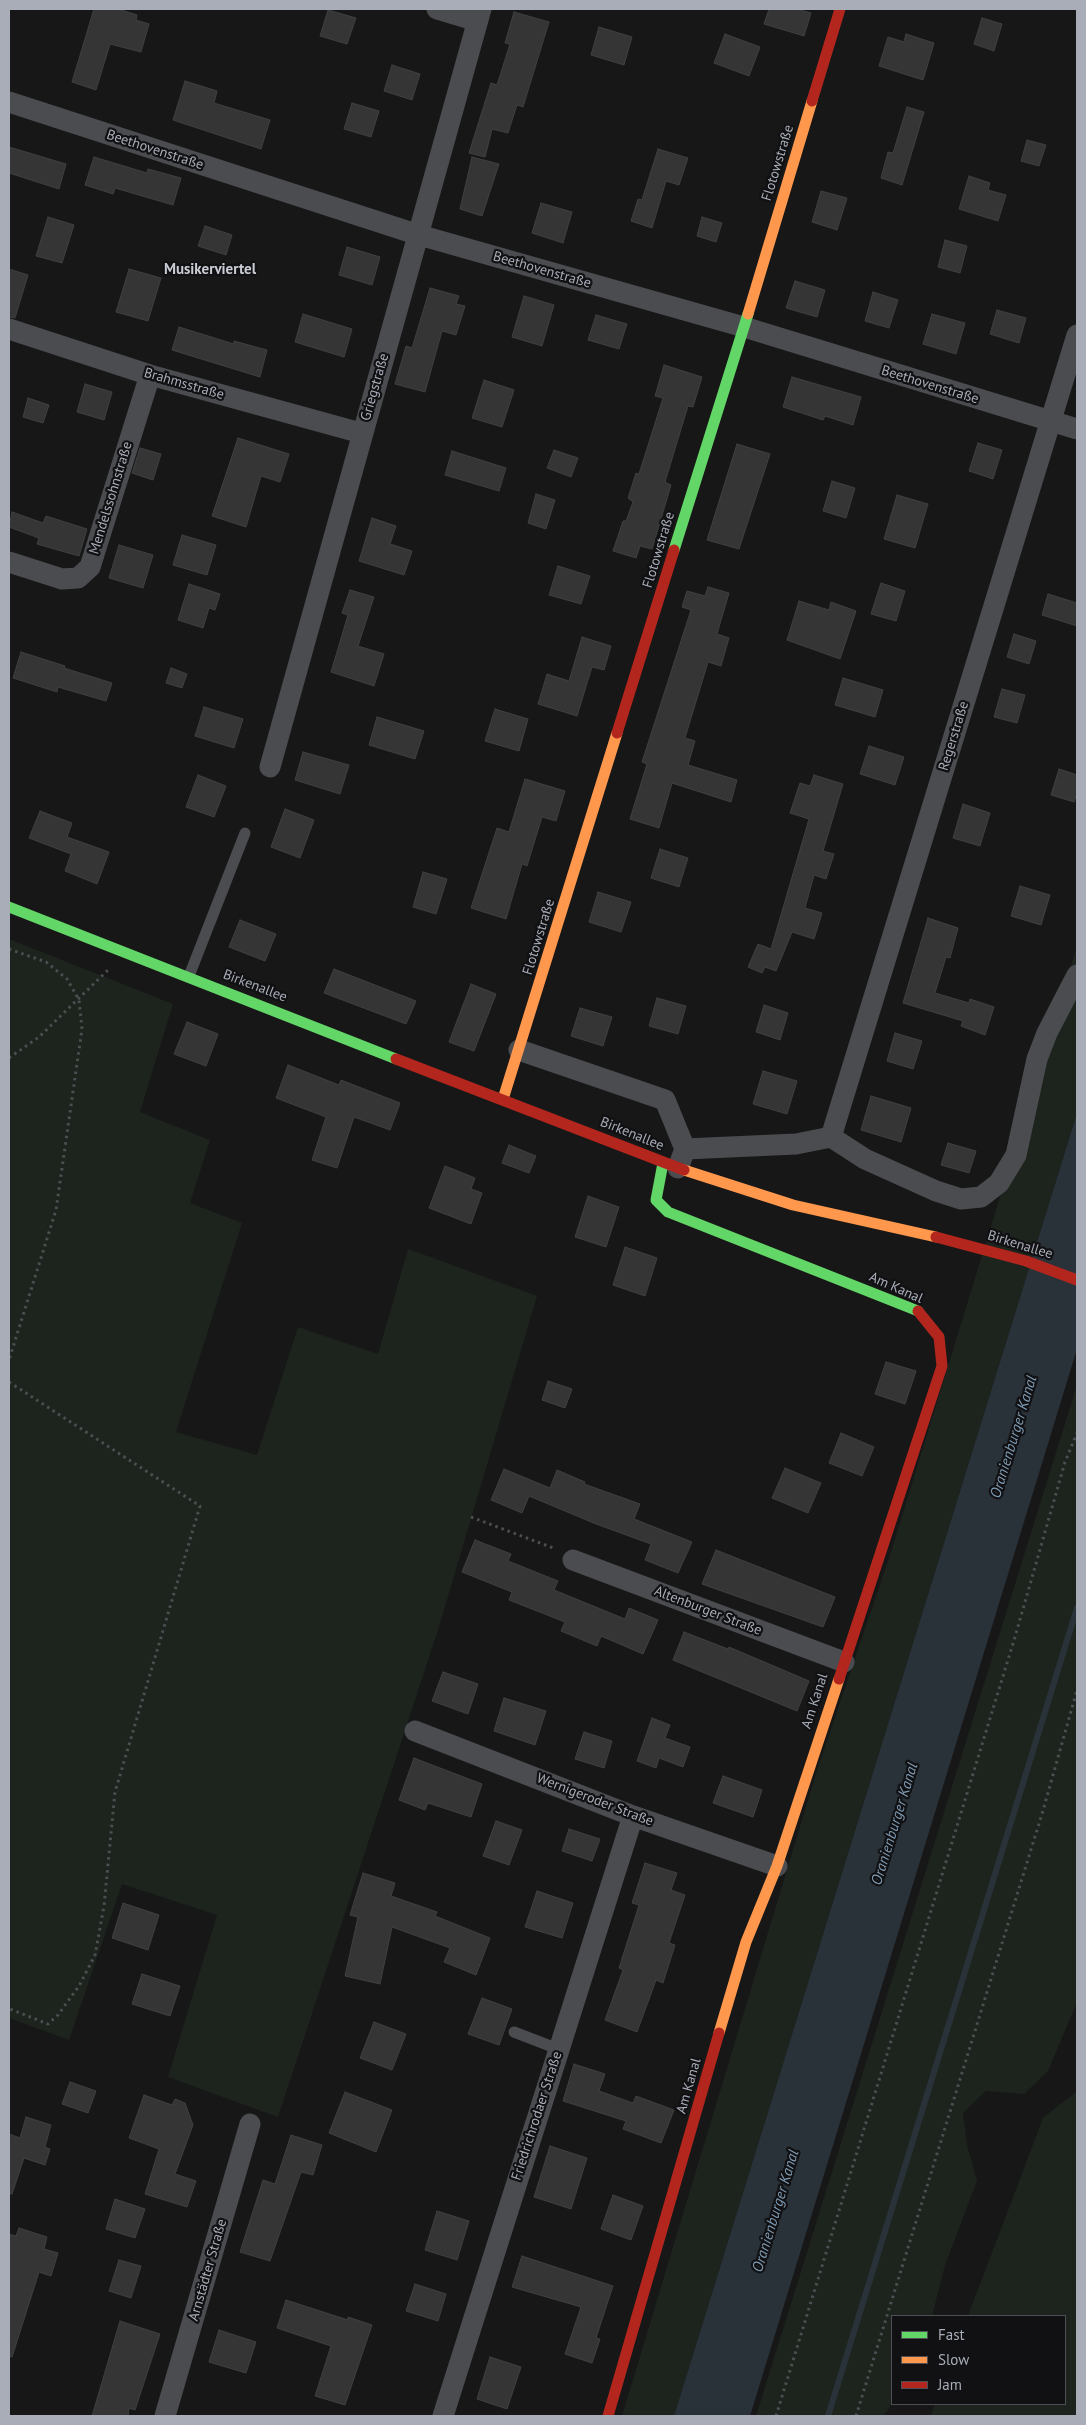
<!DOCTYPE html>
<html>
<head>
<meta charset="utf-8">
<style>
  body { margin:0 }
  #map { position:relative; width:1086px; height:2425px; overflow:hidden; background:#171717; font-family:"PT Sans",sans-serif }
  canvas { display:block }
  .frame { position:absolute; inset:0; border:10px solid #a8adb8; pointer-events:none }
  .legend { position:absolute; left:891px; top:2315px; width:175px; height:90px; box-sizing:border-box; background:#111113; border:1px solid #4d4f55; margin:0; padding:6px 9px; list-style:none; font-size:15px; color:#a8adb8 }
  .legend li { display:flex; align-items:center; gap:10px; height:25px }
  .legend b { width:25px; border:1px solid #4d4f55 }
</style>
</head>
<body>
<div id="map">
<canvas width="1086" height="2425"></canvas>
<div class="frame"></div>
<ul class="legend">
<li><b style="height:6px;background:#63d668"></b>Fast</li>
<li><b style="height:6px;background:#ff974d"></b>Slow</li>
<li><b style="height:6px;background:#b3261e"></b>Jam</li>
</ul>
</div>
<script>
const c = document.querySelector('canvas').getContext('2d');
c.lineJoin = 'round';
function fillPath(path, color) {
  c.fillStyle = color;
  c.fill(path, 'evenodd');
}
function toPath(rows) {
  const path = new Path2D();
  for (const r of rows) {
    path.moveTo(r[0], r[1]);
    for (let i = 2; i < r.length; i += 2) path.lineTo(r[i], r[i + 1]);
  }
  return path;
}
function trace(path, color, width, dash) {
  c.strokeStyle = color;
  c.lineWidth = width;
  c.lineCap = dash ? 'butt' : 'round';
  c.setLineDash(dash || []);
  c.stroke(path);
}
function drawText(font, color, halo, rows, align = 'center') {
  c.font = font + ' "PT Sans",sans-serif';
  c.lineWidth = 4.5;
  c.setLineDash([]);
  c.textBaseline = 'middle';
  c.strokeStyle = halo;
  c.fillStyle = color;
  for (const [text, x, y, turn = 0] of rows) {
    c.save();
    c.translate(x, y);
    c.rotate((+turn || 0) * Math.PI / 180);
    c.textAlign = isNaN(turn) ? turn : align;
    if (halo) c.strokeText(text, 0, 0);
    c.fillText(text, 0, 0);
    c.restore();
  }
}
fillPath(toPath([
  [9,939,173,1004,140,1112,210,1140,190,1203,242,1223,176,1432,257,1455,298,1327,378,1354,408,1249,537,1296,438,1630,278,2117,168,2077,217,1915,122,1884,69,2040,9,2018],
  [1077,946,1077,1113,674,2416,622,2416,818,1767,890,1555],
  [1077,1385,1077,2002,1048,2071,1024,2094,986,2091,963,2113,967,2145,977,2181,945,2265,932,2316,892,2316,892,2403,888,2410,883,2416,756,2416],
  [1077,2091,1077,2416,931,2416,935,2404,1065,2404,1065,2316,968,2316,1043,2118]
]), '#1d241e');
fillPath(toPath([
  [1077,1113,1077,1349,750,2416,674,2416]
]), '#2a3239');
trace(toPath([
  [828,2416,1077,1608]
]), '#2a3239', 6);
const building = toPath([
  [94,9,118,9,137,15,136,20,149,24,141,52,110,44,96,90,72,82,94,9],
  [769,9,797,9,811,13,804,36,764,24,769,9],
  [328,10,356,18,347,44,320,36,328,10],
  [514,12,549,22,523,107,517,105,508,133,492,129,485,157,469,153,491,83,497,85,510,44,505,43,514,12],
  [982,18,1002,24,994,51,974,44,982,18],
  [599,27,632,37,624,65,591,55,599,27],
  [725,34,760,47,749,76,714,63,725,34],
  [906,34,934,43,923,80,879,66,888,37,904,42,906,34],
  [392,65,420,74,412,100,384,91,392,65],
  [185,81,217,91,214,103,270,120,261,149,173,120,185,81],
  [352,103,379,111,371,137,344,129,352,103],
  [907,107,924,112,902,185,881,178,888,152,893,153,907,107],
  [1027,140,1046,145,1039,166,1021,161,1027,140],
  [9,147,66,164,59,189,9,173,9,147],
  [658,149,688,158,679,185,666,181,652,228,631,221,638,199,642,200,658,149],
  [94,157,147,173,148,169,181,178,173,205,115,188,113,194,85,185,94,157],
  [472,157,499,164,482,216,460,209,472,157],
  [969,176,990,183,988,190,1006,195,998,221,959,209,969,176],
  [821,191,847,198,837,230,812,222,821,191],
  [541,203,572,212,563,243,532,233,541,203],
  [48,217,74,225,62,263,36,256,48,217],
  [702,217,722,223,716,242,697,236,702,217],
  [205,226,232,235,226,255,198,246,205,226],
  [945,240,967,246,960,273,938,267,945,240],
  [347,247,380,257,372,285,339,275,347,247],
  [9,269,28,275,15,318,9,317,9,269],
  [129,269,161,278,148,321,116,312,129,269],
  [795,281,825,290,817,317,786,308,795,281],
  [430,288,459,296,456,304,465,306,456,335,442,331,425,392,395,384,406,346,412,348,430,288],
  [873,292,898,300,889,328,865,321,873,292],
  [524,296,554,305,542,346,512,337,524,296],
  [997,310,1026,318,1019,343,990,334,997,310],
  [303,314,352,329,344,357,295,342,303,314],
  [932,314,965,323,956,354,923,344,932,314],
  [596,315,627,324,619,349,588,340,596,315],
  [179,327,234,344,234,341,267,350,260,377,172,350,179,327],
  [664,365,702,377,693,407,688,406,665,482,671,485,652,549,640,546,636,558,613,551,623,521,626,521,633,502,628,498,636,473,639,474,663,398,655,396,664,365],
  [792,377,861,397,853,425,825,416,823,420,783,407,792,377],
  [484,380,514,390,502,427,472,418,484,380],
  [85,384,112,392,104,420,77,412,85,384],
  [28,398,49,405,43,423,23,417,28,398],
  [238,438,289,454,280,482,261,476,246,527,212,516,238,438],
  [978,443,1002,450,993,479,969,471,978,443],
  [737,444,770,454,739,549,707,540,737,444],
  [140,448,161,454,153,480,132,473,140,448],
  [554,450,578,458,571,477,547,468,554,450],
  [452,451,506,468,499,491,445,475,452,451],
  [832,481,855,488,846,518,823,511,832,481],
  [536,494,555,500,546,529,528,523,536,494],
  [897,495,928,504,915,548,884,539,897,495],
  [12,512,43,523,46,516,87,529,79,556,37,544,39,538,9,527,12,512],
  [372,518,396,526,390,544,412,551,404,575,359,561,372,518],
  [182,535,216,545,207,575,173,565,182,535],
  [119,545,153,555,143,588,109,578,119,545],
  [558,566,590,576,581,604,549,595,558,566],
  [881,583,905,591,896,621,871,614,881,583],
  [189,584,220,594,215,610,209,608,203,628,178,620,189,584],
  [708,587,729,593,717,634,729,638,721,666,708,662,685,738,695,741,688,765,737,780,731,802,672,783,659,828,630,819,647,764,642,762,691,610,682,607,687,591,705,596,708,587],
  [350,590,374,597,358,646,384,654,374,686,331,672,348,615,342,613,350,590],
  [1048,594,1077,603,1077,626,1042,615,1048,594],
  [799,601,829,610,831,602,856,611,840,659,787,640,799,601],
  [1014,634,1036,641,1029,664,1007,657,1014,634],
  [582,637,611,646,604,670,592,667,577,716,538,704,547,674,569,681,582,637],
  [21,652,65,666,64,668,112,683,106,701,58,687,57,692,13,678,21,652],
  [171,668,187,674,182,688,166,683,171,668],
  [843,678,883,690,875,717,835,705,843,678],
  [1002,689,1025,695,1017,723,994,717,1002,689],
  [204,707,243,719,234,748,195,736,204,707],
  [495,709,528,719,519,751,485,741,495,709],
  [377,717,424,731,415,759,369,745,377,717],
  [869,746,904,757,895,785,860,774,869,746],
  [303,752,349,765,340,794,295,780,303,752],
  [1059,769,1077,775,1077,793,1074,802,1051,795,1059,769],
  [198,775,226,786,214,817,186,807,198,775],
  [814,775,843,784,823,851,834,854,826,879,814,875,805,908,822,913,814,939,792,932,776,971,765,967,762,973,748,967,758,944,771,949,809,819,790,813,800,783,810,786,814,775],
  [525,779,565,791,556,821,542,817,527,866,522,864,506,919,471,908,497,828,509,832,525,779],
  [963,804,990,813,980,846,953,838,963,804],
  [285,809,314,820,300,858,271,847,285,809],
  [40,811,72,823,67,837,109,852,97,884,65,871,71,854,29,838,40,811],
  [660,849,688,858,679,887,651,878,660,849],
  [423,872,447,879,436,914,413,907,423,872],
  [1020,886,1050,895,1041,925,1011,916,1020,886],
  [598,892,631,902,621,932,589,922,598,892],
  [928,918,958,928,950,958,946,957,935,993,969,1003,970,999,994,1007,985,1035,961,1026,963,1021,903,1003,928,918],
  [240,920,276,934,265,961,229,947,240,920],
  [334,969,416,1001,406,1024,324,993,334,969],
  [471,984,496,994,474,1051,449,1042,471,984],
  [657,998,686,1006,678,1034,649,1026,657,998],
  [764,1005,788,1013,780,1040,756,1032,764,1005],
  [580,1008,612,1017,603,1046,571,1036,580,1008],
  [187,1022,218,1034,206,1066,174,1054,187,1022],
  [895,1033,922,1041,913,1069,887,1061,895,1033],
  [288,1065,339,1085,341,1080,400,1103,390,1130,354,1117,337,1168,312,1160,326,1117,276,1098,288,1065],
  [763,1071,797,1081,787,1114,753,1104,763,1071],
  [871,1096,911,1108,901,1142,861,1130,871,1096],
  [948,1143,976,1151,969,1173,941,1165,948,1143],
  [509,1145,536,1156,529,1173,502,1163,509,1145],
  [445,1166,475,1178,471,1189,482,1193,471,1224,429,1208,445,1166],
  [588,1196,619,1207,606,1247,575,1237,588,1196],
  [625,1247,657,1258,645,1296,613,1285,625,1247],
  [886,1362,916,1371,905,1404,875,1394,886,1362],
  [548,1381,572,1389,565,1408,542,1400,548,1381],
  [841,1433,874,1447,862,1476,829,1463,841,1433],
  [785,1468,821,1483,808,1513,772,1498,785,1468],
  [504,1469,550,1488,557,1470,585,1482,584,1484,640,1504,634,1519,692,1542,678,1573,645,1560,651,1544,596,1524,529,1496,522,1513,491,1500,504,1469],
  [475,1540,511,1554,508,1561,558,1581,554,1590,625,1619,629,1608,658,1620,643,1654,601,1636,597,1646,561,1631,565,1622,509,1600,512,1592,462,1572,475,1540],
  [716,1550,835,1597,823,1627,702,1584,716,1550],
  [684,1632,728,1649,729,1647,809,1681,797,1711,673,1660,684,1632],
  [443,1672,478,1684,468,1714,432,1701,443,1672],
  [504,1698,546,1711,535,1745,494,1731,504,1698],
  [652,1718,670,1725,665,1738,690,1747,683,1767,659,1758,656,1768,637,1761,652,1718],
  [584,1732,612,1741,604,1768,575,1759,584,1732],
  [414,1758,482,1784,471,1817,428,1803,425,1810,399,1800,414,1758],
  [723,1776,762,1790,753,1817,713,1803,723,1776],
  [496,1821,522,1830,509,1865,483,1856,496,1821],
  [569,1829,600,1839,592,1861,562,1851,569,1829],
  [645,1863,677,1873,671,1890,685,1895,669,1943,675,1945,663,1983,656,1980,637,2032,605,2020,623,1970,619,1968,639,1905,632,1903,645,1863],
  [363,1873,395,1883,391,1896,437,1912,435,1916,490,1938,476,1975,444,1962,450,1948,392,1927,380,1984,345,1976,358,1917,350,1915,363,1873],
  [537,1891,573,1903,562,1938,525,1927,537,1891],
  [123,1903,159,1915,148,1950,112,1938,123,1903],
  [142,1974,180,1986,170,2016,132,2004,142,1974],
  [482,1998,512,2009,499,2045,468,2034,482,1998],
  [374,2022,406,2034,392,2070,360,2058,374,2022],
  [574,2064,605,2074,599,2091,633,2103,636,2096,674,2110,661,2143,623,2129,626,2121,563,2101,574,2064],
  [70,2082,96,2091,88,2113,62,2104,70,2082],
  [345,2092,392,2110,376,2152,329,2133,345,2092],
  [144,2095,172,2105,175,2099,185,2103,193,2125,175,2174,196,2181,187,2207,145,2194,159,2149,129,2138,144,2095],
  [26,2117,51,2125,45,2147,50,2149,45,2165,24,2158,12,2194,9,2194,9,2134,20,2138,26,2117],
  [291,2135,322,2145,313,2175,301,2172,270,2261,240,2252,263,2180,275,2184,291,2135],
  [550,2146,587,2158,571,2209,534,2197,550,2146],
  [613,2195,643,2206,631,2240,601,2229,613,2195],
  [115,2199,145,2209,135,2238,106,2229,115,2199],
  [437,2211,469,2221,457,2260,425,2250,437,2211],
  [19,2228,47,2237,44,2249,58,2253,51,2276,39,2272,12,2357,9,2356,9,2234,16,2236,19,2228],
  [522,2256,613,2286,596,2338,600,2339,592,2363,565,2354,581,2307,512,2287,522,2256],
  [119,2260,141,2266,131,2298,109,2291,119,2260],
  [415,2284,446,2294,438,2321,406,2311,415,2284],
  [286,2300,348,2320,348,2317,372,2325,345,2405,315,2396,331,2346,277,2328,286,2300],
  [120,2321,160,2334,135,2410,129,2408,128,2416,92,2416,120,2321],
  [219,2330,256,2342,246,2373,209,2362,219,2330],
  [490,2357,521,2367,507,2409,477,2399,490,2357]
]);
fillPath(building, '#353536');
trace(building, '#3f4043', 1);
trace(toPath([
  [9,949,46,962,67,979,79,1000,82,1029,56,1210,9,1360],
  [9,1058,39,1037,108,970],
  [9,1382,200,1506,115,1792,104,1906,95,1955,79,1986,58,2015,48,2024,10,2009,9,2012],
  [471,1517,556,1549],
  [776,2416,1015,1637,1065,1462,1077,1433],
  [856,2416,1042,1814,1077,1690]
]), '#4d4e52', 3, [2.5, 4]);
trace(toPath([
  [189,976,245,833],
  [514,2032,558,2049]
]), '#4b4c50', 11);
trace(toPath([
  [437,9,477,21],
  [9,102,419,235,744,327,1077,429],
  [9,329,150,375,361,433],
  [9,562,62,579,78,578,90,567,150,375],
  [270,767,481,9],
  [519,1050,665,1100,685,1149],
  [831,1137,1077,335],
  [678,1168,685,1149,796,1144,831,1137,865,1159,936,1191,961,1199,981,1197,999,1183,1016,1155,1037,1059,1047,1033,1077,975],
  [573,1560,844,1662],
  [415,1731,633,1816,777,1866],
  [165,2416,250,2124],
  [443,2416,633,1816]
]), '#4b4c50', 21);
trace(toPath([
  [674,550,748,314],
  [9,907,396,1059],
  [663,1163,656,1200,668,1212,918,1311]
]), '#63d668', 11);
trace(toPath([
  [748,314,812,101],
  [503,1099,617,733],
  [684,1170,793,1205,936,1237],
  [719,2033,746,1942,777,1866,839,1679]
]), '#ff974d', 11);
trace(toPath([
  [812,101,840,9],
  [617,733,674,550],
  [396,1059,684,1170],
  [936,1237,1026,1261,1077,1280],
  [839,1679,942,1366,939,1337,918,1311],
  [608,2416,719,2033]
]), '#b3261e', 11);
drawText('14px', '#a8adb8', '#111113', [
  ["Beethovenstraße",155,150,18],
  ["Flotowstraße",778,163,-73],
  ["Beethovenstraße",542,270,16],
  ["Brahmsstraße",184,384,16],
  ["Beethovenstraße",930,385,17],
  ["Griegstraße",375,387,-74],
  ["Mendelssohnstraße",111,498,-73],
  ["Flotowstraße",659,550,-73],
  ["Regerstraße",954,736,-73],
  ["Flotowstraße",539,937,-73],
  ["Birkenallee",255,986,21],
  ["Birkenallee",632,1134,22],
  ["Birkenallee",1020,1245,17],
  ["Am Kanal",896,1288,24],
  ["Altenburger Straße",708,1611,21],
  ["Am Kanal",815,1701,-72],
  ["Wernigeroder Straße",595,1800,21],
  ["Am Kanal",689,2086,-74],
  ["Friedrichrodaer Straße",537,2116,-72],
  ["Arnstädter Straße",208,2270,-74]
]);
drawText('bold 15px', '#c9ccd4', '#111113', [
  ["Musikerviertel",210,270]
]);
drawText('italic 15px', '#7f9bb3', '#111113', [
  ["Oranienburger Kanal",1014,1437,-73],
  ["Oranienburger Kanal",895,1824,-73],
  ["Oranienburger Kanal",776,2211,-73]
]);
</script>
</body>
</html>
